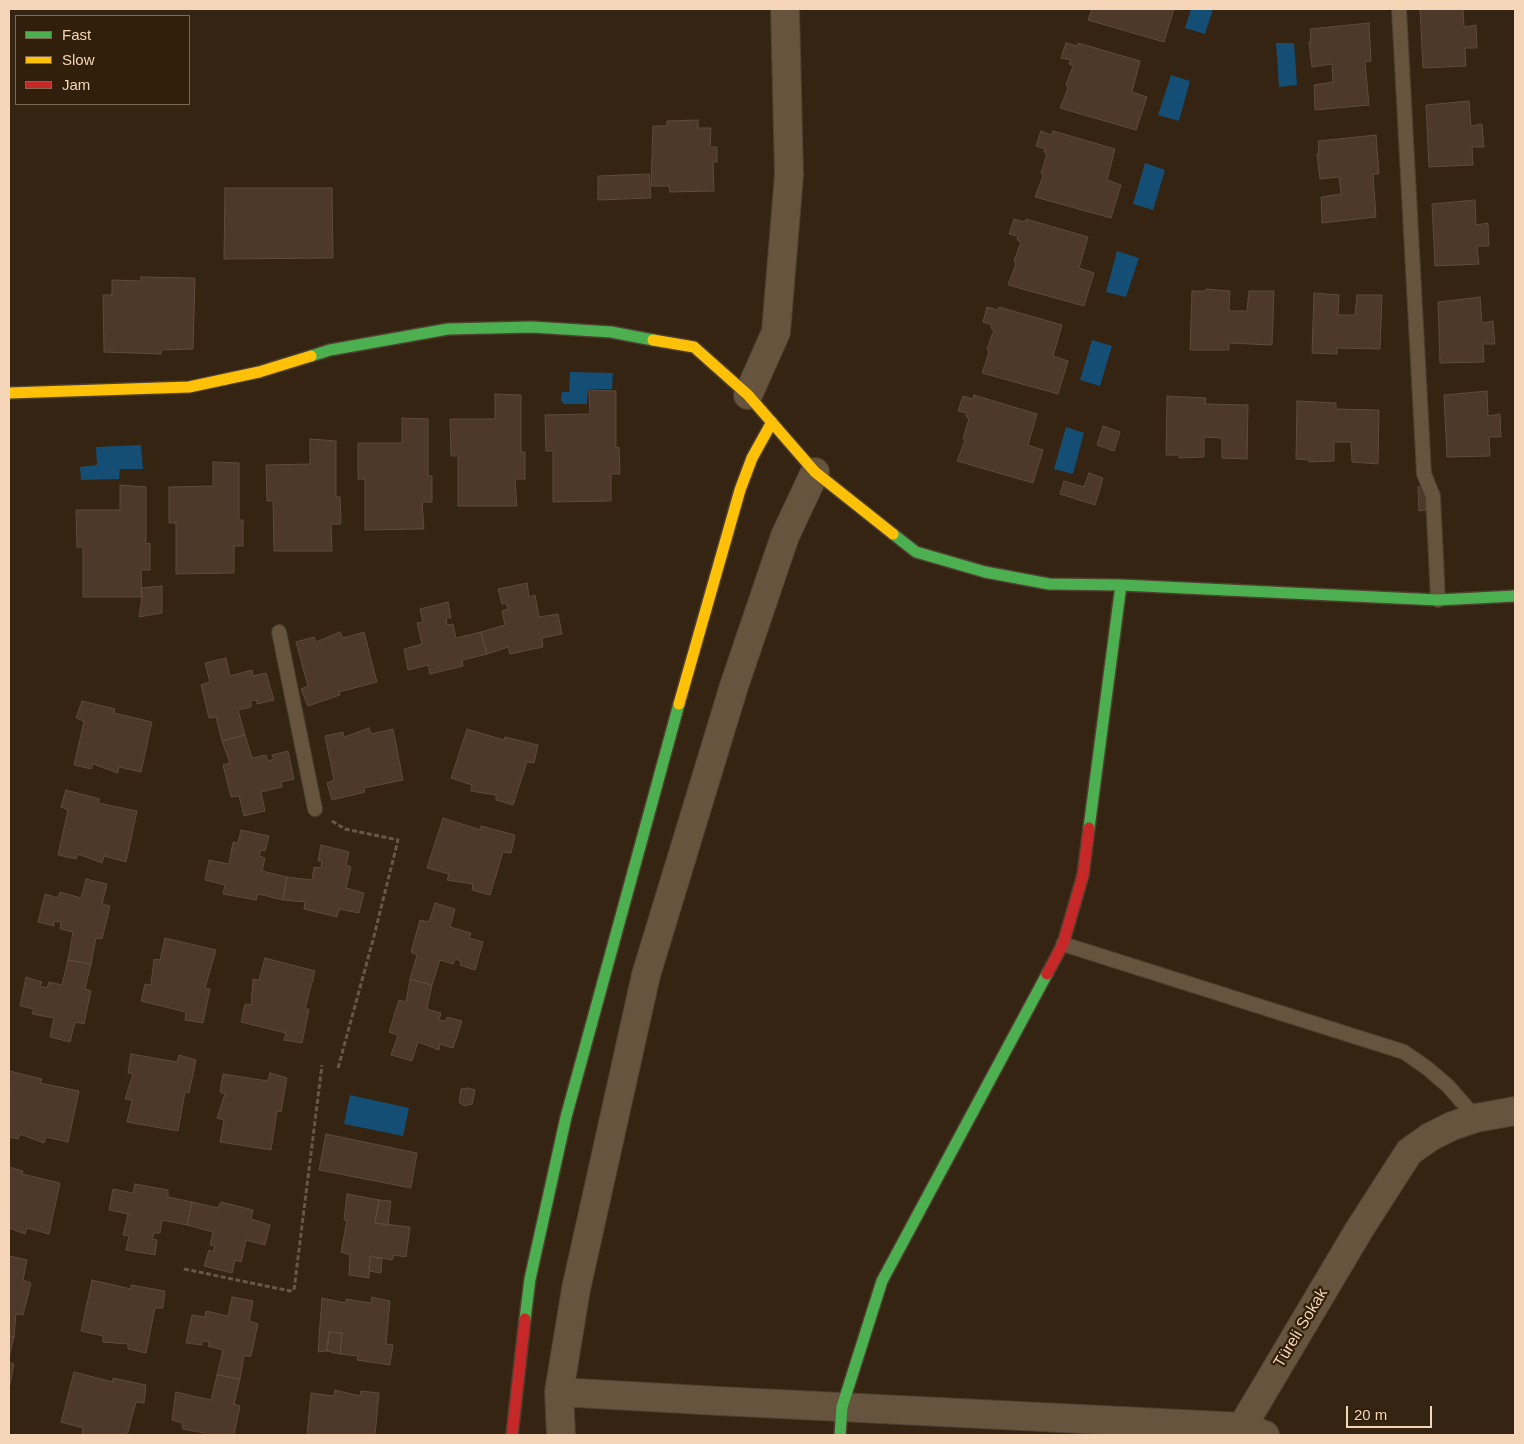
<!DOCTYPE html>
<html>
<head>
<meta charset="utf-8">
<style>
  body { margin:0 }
  #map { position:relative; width:1524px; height:1444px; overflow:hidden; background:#342411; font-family:Arial,sans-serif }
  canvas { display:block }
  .frame { position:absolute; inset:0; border:10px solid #f4d5b8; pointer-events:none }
  .legend { position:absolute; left:15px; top:15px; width:175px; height:90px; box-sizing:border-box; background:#311e0b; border:1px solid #7f6750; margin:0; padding:6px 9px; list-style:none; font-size:15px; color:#f4d5b8 }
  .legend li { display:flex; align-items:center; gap:10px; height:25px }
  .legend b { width:25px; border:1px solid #7f6750 }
  .scale { position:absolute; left:1346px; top:1406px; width:86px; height:22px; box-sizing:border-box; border:2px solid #f4d5b8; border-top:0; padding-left:6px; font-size:15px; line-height:18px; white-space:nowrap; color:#f4d5b8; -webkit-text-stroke:4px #311e0b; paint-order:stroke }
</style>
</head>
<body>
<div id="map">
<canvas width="1524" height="1444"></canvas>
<div class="frame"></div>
<ul class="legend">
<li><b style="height:6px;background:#4caf50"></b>Fast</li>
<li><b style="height:6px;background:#ffc107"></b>Slow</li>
<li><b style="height:6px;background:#c62828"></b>Jam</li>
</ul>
<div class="scale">20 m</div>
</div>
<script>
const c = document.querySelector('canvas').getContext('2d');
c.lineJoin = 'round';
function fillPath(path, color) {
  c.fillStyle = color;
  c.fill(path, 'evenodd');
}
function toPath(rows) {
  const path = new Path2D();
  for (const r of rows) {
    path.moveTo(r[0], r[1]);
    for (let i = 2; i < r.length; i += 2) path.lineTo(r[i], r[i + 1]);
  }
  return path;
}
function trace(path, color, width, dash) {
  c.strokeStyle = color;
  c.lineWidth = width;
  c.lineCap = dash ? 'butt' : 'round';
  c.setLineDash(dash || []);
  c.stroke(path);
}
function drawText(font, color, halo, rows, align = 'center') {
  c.font = font + ' Arial,sans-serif';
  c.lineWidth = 4.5;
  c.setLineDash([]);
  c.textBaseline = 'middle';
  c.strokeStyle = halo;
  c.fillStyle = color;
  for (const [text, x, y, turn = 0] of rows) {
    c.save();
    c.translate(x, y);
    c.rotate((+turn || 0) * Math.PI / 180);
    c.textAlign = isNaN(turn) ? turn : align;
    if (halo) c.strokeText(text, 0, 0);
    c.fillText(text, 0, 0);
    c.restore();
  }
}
fillPath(toPath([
  [1191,9,1213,9,1205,34,1185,28],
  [1276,43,1294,43,1297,85,1279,87],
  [1171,75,1190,81,1179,121,1158,115],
  [1145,163,1165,170,1153,210,1133,204],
  [1117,251,1139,258,1126,297,1106,292],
  [1092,340,1112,346,1100,386,1080,380],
  [570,372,613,373,612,389,588,389,587,404,564,404,561,401,562,392,569,392],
  [1066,427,1084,433,1073,474,1054,469],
  [141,445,143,469,120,469,119,479,81,480,80,467,97,465,96,447],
  [350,1095,409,1108,403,1136,344,1124]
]), '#144e74');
const building = toPath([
  [1092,9,1174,9,1164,42,1088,20,1092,9],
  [1420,9,1463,9,1464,27,1476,25,1477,48,1465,48,1466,66,1423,68,1420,9],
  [1369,23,1371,61,1365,62,1369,105,1315,110,1314,85,1333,82,1332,64,1312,67,1309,42,1311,42,1310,29,1369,23],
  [1066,43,1077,46,1078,43,1140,61,1132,92,1147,97,1136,130,1060,108,1068,88,1066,85,1073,66,1069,64,1071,60,1061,58,1066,43],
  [1469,101,1471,126,1482,124,1484,147,1472,147,1473,165,1429,167,1426,105,1469,101],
  [698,120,698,128,711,128,710,147,717,147,717,162,713,162,714,191,670,192,669,186,651,186,653,126,667,126,667,121,698,120],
  [1041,131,1051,135,1053,131,1115,149,1107,180,1121,185,1111,218,1035,197,1043,176,1041,173,1047,154,1044,152,1045,149,1036,146,1041,131],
  [1376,135,1379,174,1373,174,1376,217,1322,223,1321,197,1341,194,1339,177,1320,179,1317,154,1319,154,1318,141,1376,135],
  [649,174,651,198,598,200,598,176,649,174],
  [225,188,332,188,333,258,224,259,225,188],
  [1475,200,1476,225,1488,223,1489,246,1477,246,1479,264,1435,266,1432,204,1475,200],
  [1014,219,1025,222,1026,219,1088,237,1079,268,1094,273,1084,306,1008,285,1016,264,1014,261,1021,242,1017,240,1018,236,1009,234,1014,219],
  [141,277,195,278,193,349,161,350,161,354,104,352,103,295,112,295,112,280,141,281,141,277],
  [1206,289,1230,291,1229,311,1247,311,1249,291,1274,291,1272,345,1229,343,1229,350,1190,350,1192,291,1205,291,1206,289],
  [1314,293,1339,295,1338,315,1355,315,1357,295,1382,295,1380,349,1337,348,1337,354,1312,353,1314,293],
  [1480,297,1482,323,1493,321,1495,344,1483,344,1484,362,1440,363,1438,302,1480,297],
  [987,307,998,310,999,307,1062,325,1053,356,1068,361,1058,394,982,373,989,352,987,349,994,330,991,328,992,325,983,322,987,307],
  [589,390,616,391,616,448,619,447,620,474,611,474,611,501,553,502,553,451,546,451,545,415,590,414,589,390],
  [1487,391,1488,416,1500,414,1501,437,1489,437,1490,456,1447,457,1444,395,1487,391],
  [495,394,521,395,521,452,525,452,525,479,515,479,517,506,458,506,458,456,451,456,450,419,495,419,495,394],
  [974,395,1037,414,1028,445,1043,450,1033,483,957,461,965,441,963,438,969,419,966,416,967,413,958,411,963,396,973,399,974,395],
  [1167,396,1206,398,1205,404,1248,405,1247,459,1222,458,1222,438,1204,437,1204,457,1179,458,1179,455,1166,455,1167,396],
  [1297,401,1336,403,1336,409,1379,410,1378,464,1352,462,1351,442,1334,442,1334,461,1309,462,1309,460,1296,459,1297,401],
  [402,418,428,419,428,476,432,476,432,502,422,502,424,529,365,530,365,479,358,479,358,443,402,443,402,418],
  [1103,426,1120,432,1114,451,1097,445,1103,426],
  [310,439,336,441,336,497,340,497,341,524,331,524,332,551,274,551,273,501,267,501,266,465,310,464,310,439],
  [213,462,239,463,239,520,243,520,243,546,234,546,234,573,176,574,176,523,169,523,169,487,213,486,213,462],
  [1089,473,1103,478,1095,505,1060,494,1064,481,1084,487,1089,473],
  [120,485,146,487,146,544,150,543,150,570,141,570,142,597,83,597,83,547,77,547,76,510,120,510,120,485],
  [1418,487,1425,487,1426,510,1419,511,1418,487],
  [527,583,529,597,535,595,539,617,558,614,562,634,542,638,543,647,510,654,508,647,487,654,481,632,505,625,502,611,508,609,506,603,502,604,498,589,527,583],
  [162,586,162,613,139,617,142,597,141,588,162,586],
  [448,602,451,618,446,618,447,625,453,624,456,638,481,632,487,654,462,660,463,666,430,674,428,665,408,670,404,649,422,644,417,623,423,622,420,609,448,602],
  [340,632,343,638,364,632,377,682,339,692,340,695,308,706,301,689,308,686,296,642,314,637,316,642,340,632],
  [226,658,230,676,252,670,253,676,266,673,274,700,257,704,257,700,251,701,251,707,238,710,245,735,222,741,216,717,209,718,201,685,210,682,205,663,226,658],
  [82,701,115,709,114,713,152,722,141,772,119,767,118,773,93,764,91,769,74,765,84,721,76,718,82,701],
  [369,728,371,734,393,729,403,780,364,788,365,792,332,800,327,783,334,780,325,736,343,732,344,737,369,728],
  [467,729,504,740,505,737,538,745,534,763,527,762,513,805,496,800,496,795,471,791,472,785,451,778,467,729],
  [245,735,252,758,266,755,268,761,274,759,272,755,288,751,294,779,281,782,282,787,261,792,265,811,244,816,239,796,231,797,223,765,230,763,222,741,245,735],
  [66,790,100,799,98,803,137,811,126,862,104,856,102,863,78,854,76,859,58,855,68,810,61,807,66,790],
  [443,818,481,830,481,826,515,835,511,853,503,852,490,895,472,890,473,884,447,880,449,874,427,868,443,818],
  [241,830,269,836,265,851,261,850,259,856,265,858,262,871,287,877,283,900,258,894,256,900,223,894,225,885,205,880,209,860,229,864,233,842,238,843,241,830],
  [321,845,349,852,346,865,351,867,346,888,364,893,359,913,339,909,337,917,304,909,305,902,283,900,287,877,312,880,314,867,321,868,322,861,318,861,321,845],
  [86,879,107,884,102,904,110,906,102,939,96,938,91,964,68,960,73,932,60,929,61,922,54,921,54,926,38,922,45,894,58,898,60,892,81,898,86,879],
  [435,903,455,909,450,927,471,933,469,938,483,942,475,970,460,965,461,961,455,959,453,964,440,960,432,985,410,979,417,955,411,952,420,920,429,922,435,903],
  [165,938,216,950,205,988,210,989,203,1023,185,1020,186,1012,141,1001,145,984,151,985,154,959,160,960,165,938],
  [265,958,315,971,305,1009,309,1009,302,1043,284,1040,286,1033,241,1022,245,1004,251,1005,253,979,259,980,265,958],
  [68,960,91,964,85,989,91,991,84,1024,75,1022,70,1042,50,1037,54,1018,32,1014,34,1009,20,1006,26,977,42,982,40,986,47,988,49,982,62,985,68,960],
  [410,979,432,985,427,1009,441,1013,439,1020,446,1021,447,1017,462,1021,453,1048,440,1044,439,1050,418,1042,412,1061,391,1055,398,1035,389,1032,399,1000,406,1002,410,979],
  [131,1054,177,1062,179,1055,196,1060,189,1093,185,1092,178,1131,127,1122,132,1100,125,1099,133,1074,128,1073,131,1054],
  [9,1071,42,1079,40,1083,79,1091,68,1142,46,1137,44,1143,20,1134,18,1139,9,1137,9,1097,10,1090,9,1090,9,1071],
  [270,1073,287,1078,281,1112,277,1111,271,1150,220,1142,224,1120,217,1118,225,1094,220,1092,223,1074,268,1081,270,1073],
  [468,1088,475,1090,472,1104,464,1106,459,1102,461,1089,468,1088],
  [326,1134,417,1153,411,1188,319,1170,326,1134],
  [9,1167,23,1171,22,1174,60,1183,49,1234,27,1228,25,1234,9,1228,9,1167],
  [135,1184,168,1190,168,1197,192,1202,187,1225,162,1220,160,1233,154,1233,152,1239,157,1240,155,1255,126,1250,129,1236,123,1235,128,1214,109,1210,113,1189,133,1193,135,1184],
  [347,1194,379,1200,375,1223,410,1227,406,1257,394,1255,392,1260,370,1256,369,1278,349,1275,350,1255,341,1252,347,1220,344,1220,347,1194],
  [379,1200,391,1201,388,1225,375,1223,379,1200],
  [192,1202,218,1208,221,1202,253,1210,251,1219,270,1225,265,1245,246,1240,241,1262,235,1260,232,1273,204,1266,209,1250,213,1252,215,1246,210,1245,213,1232,187,1225,192,1202],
  [9,1256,27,1260,23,1280,31,1283,23,1315,16,1314,14,1337,9,1336,9,1256],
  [370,1256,382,1259,381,1273,369,1271,370,1256],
  [92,1280,131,1289,131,1285,165,1291,163,1308,155,1308,146,1353,128,1349,128,1344,103,1342,103,1336,81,1331,92,1280],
  [232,1297,253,1301,249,1321,258,1324,251,1356,244,1356,240,1379,217,1375,223,1350,208,1346,209,1342,202,1341,202,1345,186,1343,192,1315,205,1317,206,1311,228,1316,232,1297],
  [372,1297,390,1301,386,1344,393,1345,390,1365,357,1360,358,1356,340,1354,342,1333,329,1332,327,1351,318,1352,322,1298,346,1303,346,1299,371,1303,372,1297],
  [329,1332,342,1333,340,1354,327,1351,329,1332],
  [9,1336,14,1337,9,1358,9,1336],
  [9,1362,14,1364,9,1389,9,1362],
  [74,1372,113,1382,113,1378,146,1385,144,1403,136,1402,127,1435,94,1435,82,1434,83,1428,61,1422,74,1372],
  [217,1375,240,1379,234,1404,240,1406,234,1435,204,1435,204,1433,183,1429,182,1423,172,1420,176,1392,211,1400,217,1375],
  [335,1390,360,1396,361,1391,379,1393,375,1435,307,1435,311,1393,334,1396,335,1390]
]);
fillPath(building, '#4d382a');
trace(building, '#5f4a3c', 1);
const lane = toPath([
  [1399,9,1424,474,1433,496,1438,600],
  [279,632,315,809],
  [1063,944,1404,1052,1427,1068,1448,1086,1476,1118]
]);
const street = toPath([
  [748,395,776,332,789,175,785,9],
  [559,1392,719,1401,1242,1427,1265,1435],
  [561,1435,559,1392,576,1289,646,975,734,686,785,536,815,472],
  [1242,1435,1242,1427,1359,1230,1409,1152,1430,1137,1452,1126,1476,1118,1515,1111]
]);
const fast = toPath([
  [311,356,330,350,448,329,532,327,611,332,653,340],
  [893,534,916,552,985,572,1049,584,1121,585,1438,600,1515,596],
  [1089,828,1121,585],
  [525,1319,530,1279,566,1117,679,704],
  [840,1435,842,1407,882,1281,1047,974]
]);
const slow = toPath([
  [653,340,694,347,748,395,815,472,893,534],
  [9,393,189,387,259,372,311,356],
  [679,704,740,490,752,458,772,422]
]);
const jam = toPath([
  [1047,974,1063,944,1083,875,1089,828],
  [512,1435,525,1319]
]);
trace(lane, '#4e3f30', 16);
trace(street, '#4e3f30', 30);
trace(fast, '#4e3f30', 14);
trace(slow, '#4e3f30', 14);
trace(jam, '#4e3f30', 14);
trace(toPath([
  [332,821,345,829,398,840,373,940,338,1068],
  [184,1269,290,1291,294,1290,322,1065]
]), '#675745', 3, [5, 2.5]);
trace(lane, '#66543e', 14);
trace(street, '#66543e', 28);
trace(fast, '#4caf50', 11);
trace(slow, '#ffc107', 11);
trace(jam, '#c62828', 11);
drawText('16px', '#f4d5b8', '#311e0b', [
  ["Türeli Sokak",1301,1328,-59]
]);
</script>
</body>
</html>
